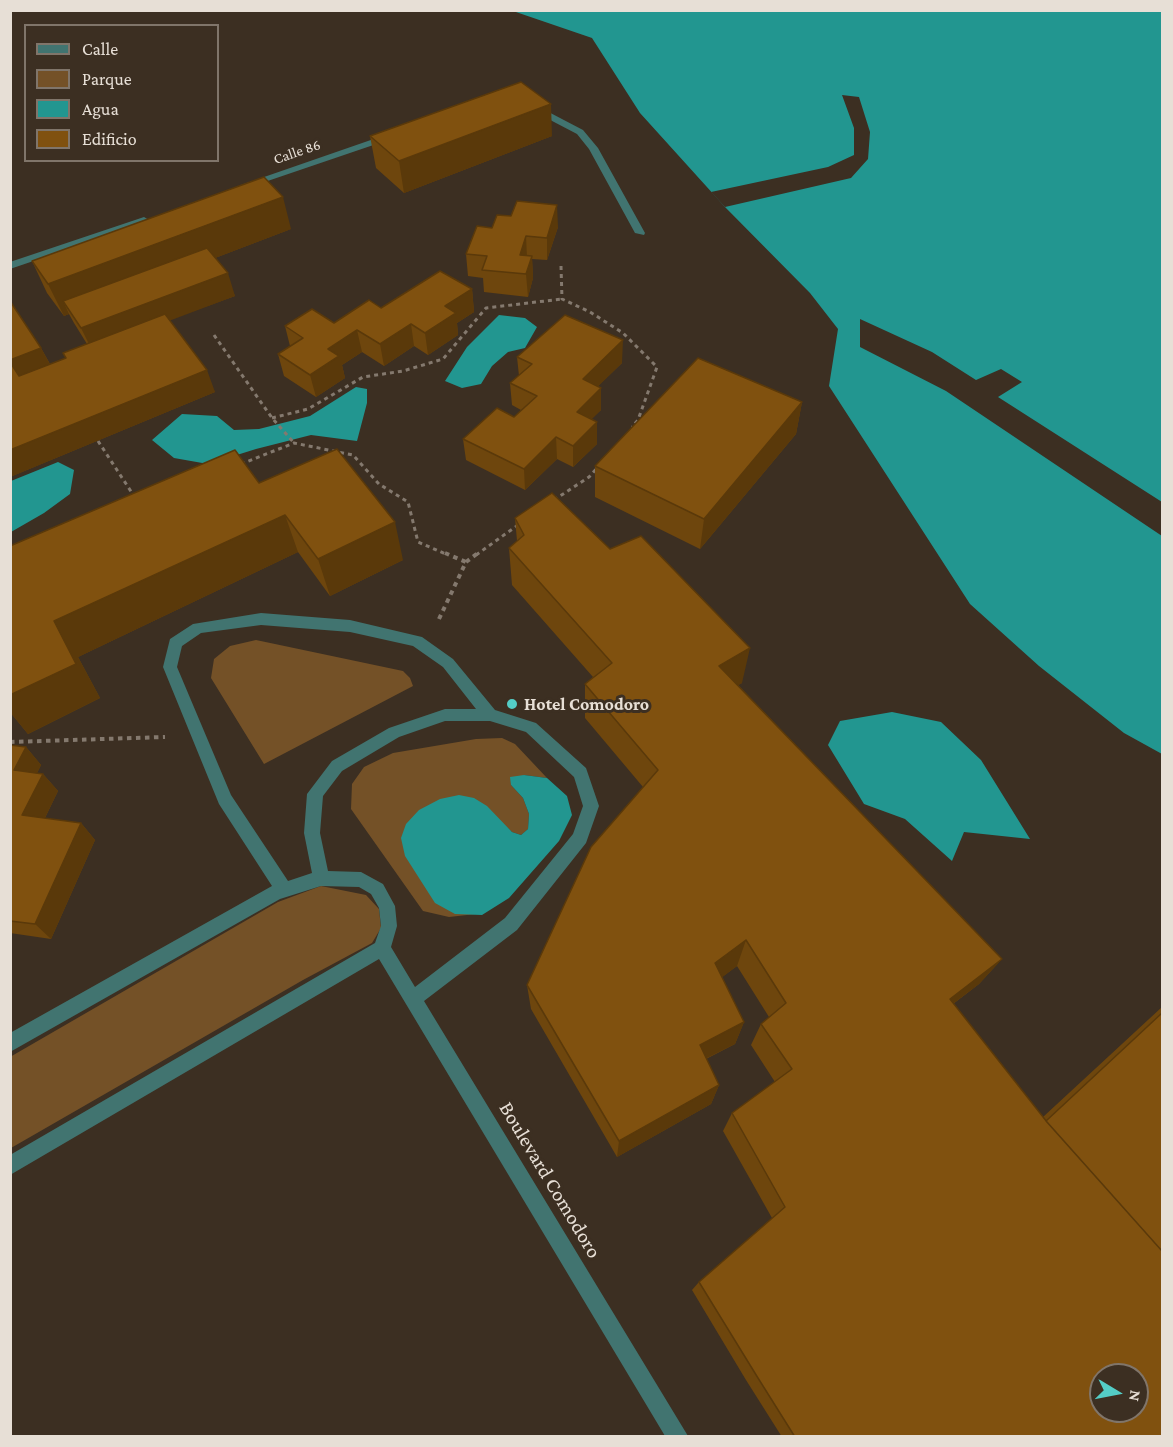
<!DOCTYPE html>
<html>
<head>
<meta charset="utf-8">
<style>
  body { margin:0 }
  #map { position:relative; width:1173px; height:1447px; overflow:hidden; background:#3c2f22; font-family:"Crimson Pro",serif }
  canvas { display:block }
  .frame { position:absolute; inset:0; border:12px solid #e7dfd6; pointer-events:none }
  .legend { position:absolute; left:24px; top:24px; width:195px; height:138px; box-sizing:border-box; background:#3c2f22; border:2px solid #80756a; margin:0; padding:8px 10px; list-style:none; font-size:18px; color:#e7dfd6 }
  .legend li { display:flex; align-items:center; gap:12px; height:30px }
  .legend b { width:30px; border:2px solid #80756a }
  .north { position:absolute; left:1089px; top:1363px; width:60px; height:60px; box-sizing:border-box; background:#3c2f22; border:2px solid #80756a; border-radius:50%; rotate:100deg; font-size:16px; font-weight:700; line-height:24px; text-align:center; color:#e7dfd6 }
  .north::after { content:''; display:block; margin:auto; width:21px; height:27px; background:#54cdc6; clip-path:polygon(50% 0,100% 100%,50% 72%,0 100%) }
</style>
</head>
<body>
<div id="map">
<canvas width="1173" height="1447"></canvas>
<div class="frame"></div>
<ul class="legend">
<li><b style="height:8px;background:#417470"></b>Calle</li>
<li><b style="height:16px;background:#745127"></b>Parque</li>
<li><b style="height:16px;background:#229690"></b>Agua</li>
<li><b style="height:16px;background:#80510f"></b>Edificio</li>
</ul>
<div class="north">N</div>
</div>
<script>
const c = document.querySelector('canvas').getContext('2d');
c.lineJoin = 'round';
function fillPath(path, color) {
  c.fillStyle = color;
  c.fill(path, 'evenodd');
}
function toPath(rows) {
  const path = new Path2D();
  for (const r of rows) {
    path.moveTo(r[0], r[1]);
    for (let i = 2; i < r.length; i += 2) path.lineTo(r[i], r[i + 1]);
  }
  return path;
}
function trace(path, color, width, dash) {
  c.strokeStyle = color;
  c.lineWidth = width;
  c.lineCap = dash ? 'butt' : 'round';
  c.setLineDash(dash || []);
  c.stroke(path);
}
function drawText(font, color, halo, rows, align = 'center') {
  c.font = font + ' "Crimson Pro",serif';
  c.lineWidth = 6;
  c.setLineDash([]);
  c.textBaseline = 'middle';
  c.strokeStyle = halo;
  c.fillStyle = color;
  for (const [text, x, y, turn = 0] of rows) {
    c.save();
    c.translate(x, y);
    c.rotate((+turn || 0) * Math.PI / 180);
    c.textAlign = isNaN(turn) ? turn : align;
    if (halo) c.strokeText(text, 0, 0);
    c.fillText(text, 0, 0);
    c.restore();
  }
}
fillPath(toPath([
  [256,640,403,671,410,678,413,686,264,764,211,678,214,659,230,646],
  [502,738,515,744,547,778,524,775,511,785,523,798,529,814,528,829,521,835,512,832,501,822,455,914,476,914,449,917,423,911,351,809,352,784,364,767,393,753,476,739],
  [321,886,366,895,379,909,381,928,372,943,303,980,11,1148,10,1057,278,902]
]), '#745127');
fillPath(toPath([
  [513,11,1162,11,1162,754,1124,733,1039,666,970,604,829,386,838,329,810,293,725,207,640,113,592,38],
  [499,315,525,318,537,327,525,348,508,352,492,366,481,384,462,388,445,381,467,347],
  [356,387,367,389,367,403,357,441,311,435,256,449,208,464,174,458,152,440,182,414,217,416,234,430,259,429,310,416],
  [58,462,74,470,70,494,44,513,11,532,11,481],
  [892,712,941,722,981,760,1030,839,964,832,952,861,905,819,864,804,828,745,840,721],
  [524,775,547,778,567,796,572,815,559,841,509,898,482,915,455,914,435,903,405,856,401,838,406,824,419,810,440,799,459,795,474,798,487,806,512,832,521,835,528,829,529,814,523,798,511,785,510,777]
]), '#229690');
fillPath(toPath([
  [842,95,859,97,870,132,868,159,851,178,725,207,711,192,828,167,854,155,854,128],
  [860,319,932,352,976,380,1001,369,1022,382,998,397,1162,502,1162,536,946,391,860,347]
]), '#3c2f22');
trace(toPath([
  [561,266,562,299,590,312,623,333,657,367,638,420,632,427],
  [214,335,272,418,294,443],
  [272,418,308,409,363,377,403,371,443,359,486,308,562,299],
  [98,441,134,496],
  [241,464,294,443,353,455,379,484,408,502,418,542,448,555],
  [554,500,589,477,598,467],
  [476,555,518,525]
]), '#84796e', 3, [4, 4]);
trace(toPath([
  [445,553,466,562],
  [439,619,466,562,478,553],
  [10,742,165,737]
]), '#84796e', 4, [4.5, 4.5]);
fillPath(toPath([
  [533,107,539,107,583,130,598,148,645,233,644,235,635,233,589,149,577,134,533,111,533,107],
  [261,613,350,620,422,637,453,659,495,710,536,723,586,768,599,806,586,843,517,930,424,1001,688,1436,665,1436,379,959,10,1175,10,1155,375,943,381,926,379,908,371,894,359,887,321,886,280,899,10,1052,10,1033,272,886,219,804,163,667,170,639,193,624,261,613],
  [261,625,350,632,413,646,443,667,476,709,445,709,389,728,332,761,307,794,304,833,312,873,288,881,231,795,177,667,182,646,201,633,261,625],
  [445,721,490,721,526,732,574,777,583,806,573,834,505,918,415,987,391,947,397,926,395,906,383,884,361,872,328,871,320,833,323,796,342,771,399,737,445,721]
]), '#417470');
fillPath(toPath([
  [391,133,396,136,394,138,250,187,241,185,391,133],
  [144,217,149,220,148,222,10,269,10,262,144,217]
]), '#417470');
fillPath(toPath([
  [370,136,552,136,404,193,376,168],
  [558,227,547,260,532,259,533,278,528,297,484,292,483,278,468,276,466,254,492,228],
  [291,229,215,258,235,296,169,320,215,392,10,477,10,301,41,348,50,364,66,358,63,353,87,344,74,323,69,314,64,316,47,293,32,261],
  [472,289,474,312,457,323,458,335,428,355,414,346,384,366,362,352,342,365,345,378,316,397,284,376,278,354,290,346,285,326,334,323,381,308],
  [517,357,622,363,598,386,601,410,591,419,597,422,597,444,573,467,557,459,525,490,466,460,463,439,514,417,521,410,512,405,510,383,519,376],
  [802,402,796,434,700,549,595,497,595,466],
  [259,483,403,560,330,596,298,552,78,657,100,698,28,734,10,712,10,546],
  [515,518,742,683,738,685,1002,959,979,984,953,1004,1043,1117,1162,1007,1162,1437,782,1437,746,1380,692,1290,699,1282,772,1218,723,1131,732,1113,775,1082,751,1045,761,1024,769,1017,737,966,722,977,744,1022,735,1044,706,1059,719,1085,711,1104,617,1157,531,1009,527,985,643,787,585,718,585,684,593,677,512,585,509,548,517,541],
  [10,745,26,747,41,765,37,773,43,774,58,791,45,818,81,823,95,840,51,939,10,933]
]), '#6e460d');
fillPath(toPath([
  [551,104,552,136,404,193,399,161],
  [283,197,291,229,71,313,63,301,69,314,64,316,48,284],
  [557,205,558,227,547,260,547,238],
  [526,236,527,258,520,255],
  [532,256,533,278,528,297,526,274],
  [228,273,235,296,92,350,81,328],
  [472,289,474,312,457,323,458,335,428,355,425,333,445,306],
  [411,324,414,346,384,366,380,344],
  [357,330,362,352,342,365,345,378,316,397,310,375,328,349],
  [623,340,622,363,583,401,583,379],
  [41,348,53,370,22,382,10,362,10,360],
  [207,370,215,392,10,477,10,450],
  [601,388,601,410,577,434,577,412],
  [802,402,796,434,700,549,704,519],
  [597,422,597,444,573,467,573,446],
  [556,437,557,459,525,490,524,469],
  [285,515,298,552,78,657,100,698,28,734,10,712,10,695,54,621],
  [395,522,403,560,330,596,318,559],
  [750,648,742,683,713,701,719,666],
  [26,747,41,765,30,788,14,770],
  [43,774,58,791,38,832,22,815],
  [81,823,95,840,51,939,35,924],
  [746,940,737,966,708,988,715,963],
  [1002,959,979,984,929,1022,950,999],
  [744,1022,735,1044,693,1065,700,1045],
  [719,1085,711,1104,617,1157,619,1141]
]), '#5a390a');
const building = toPath([
  [521,82,551,104,399,161,370,136,521,82],
  [264,177,283,197,48,284,32,261,264,177],
  [517,201,557,205,547,238,526,236,520,255,532,256,526,274,482,270,487,256,466,254,477,226,492,228,497,215,511,216,517,201],
  [207,248,228,273,81,328,63,301,207,248],
  [440,271,472,289,445,306,456,313,425,333,411,324,380,344,357,330,328,349,339,356,310,375,278,354,303,338,285,326,312,309,334,323,369,300,381,308,440,271],
  [10,301,41,348,10,360,10,301],
  [165,314,207,370,10,450,10,362,19,376,66,358,63,353,165,314],
  [565,315,623,340,583,379,601,388,577,412,597,422,573,446,556,437,524,469,463,439,497,408,514,417,537,396,510,383,532,364,517,357,565,315],
  [698,358,802,402,704,519,595,466,698,358],
  [337,449,395,522,318,559,285,515,54,621,76,664,10,695,10,546,235,450,259,483,337,449],
  [552,493,610,549,641,536,750,648,719,666,1002,959,950,999,1047,1122,1162,1251,1162,1437,795,1437,758,1378,699,1282,785,1207,732,1113,792,1069,761,1024,786,1003,746,940,715,963,744,1022,700,1045,719,1085,619,1141,527,985,591,847,658,770,585,684,612,663,509,548,524,535,515,518,552,493],
  [1101,1375,1137,1375,1137,1411,1101,1411,1101,1375],
  [10,745,26,747,14,770,43,774,22,815,81,823,35,924,10,921,10,745],
  [1162,1013,1162,1251,1046,1121,1162,1013]
]);
fillPath(building, '#80510f');
trace(building, '#5a390a', 1.5);
for (const [x, y, r, color] of [
  [512,704,6,"#54cdc6"]
]) {
  const dot = new Path2D();
  dot.arc(x, y, r, 0, 2 * Math.PI);
  c.fillStyle = color;
  c.fill(dot);
  trace(dot, '#3c2f22', 2);
}
drawText('15px', '#e7dfd6', '#3c2f22', [
  ["Calle 86",297,152,-19]
]);
drawText('bold 18px', '#e7dfd6', '#3c2f22', [
  ["Hotel Comodoro",524,704]
], 'left');
drawText('21px', '#e7dfd6', '#3c2f22', [
  ["Boulevard Comodoro",550,1180,59]
]);
</script>
</body>
</html>
